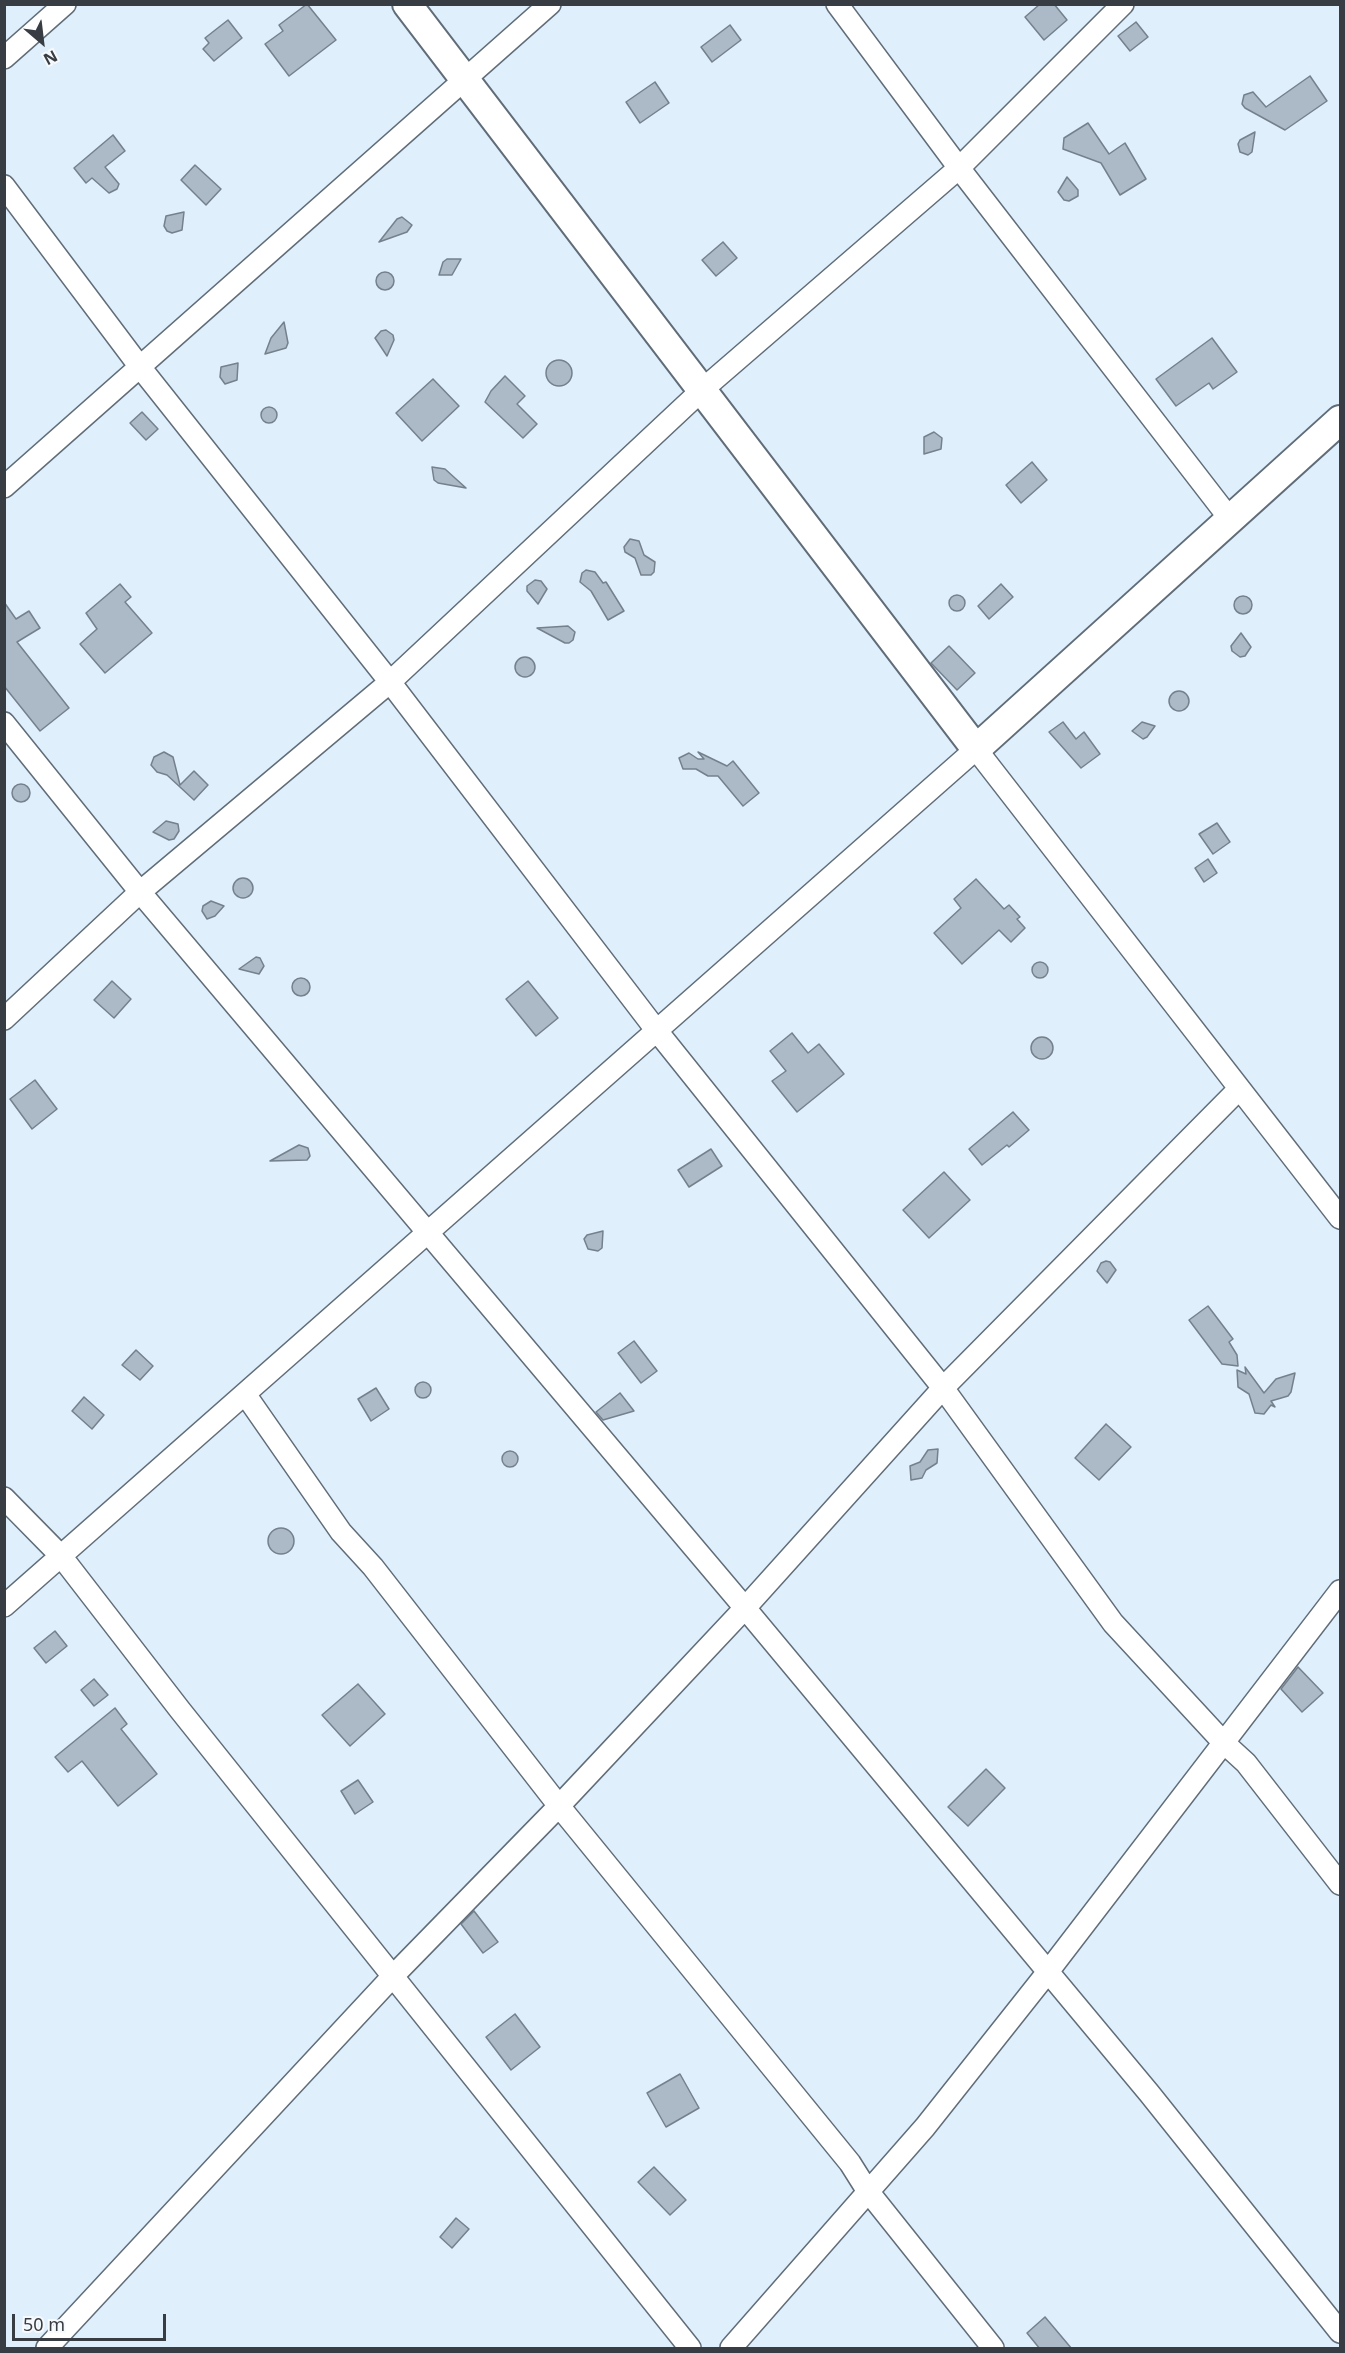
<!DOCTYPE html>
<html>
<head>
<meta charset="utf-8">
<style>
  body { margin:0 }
  #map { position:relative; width:1345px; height:2353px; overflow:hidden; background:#e0effc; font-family:"Noto Sans",sans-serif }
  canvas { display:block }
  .frame { position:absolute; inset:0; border:6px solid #373d42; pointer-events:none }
  .north { position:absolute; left:12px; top:12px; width:60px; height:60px; -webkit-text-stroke:4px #f7fafd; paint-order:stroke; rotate:152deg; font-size:16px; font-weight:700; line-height:24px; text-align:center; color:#373d42 }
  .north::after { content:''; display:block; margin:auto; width:21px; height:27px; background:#373d42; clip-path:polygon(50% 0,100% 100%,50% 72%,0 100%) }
  .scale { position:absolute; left:12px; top:2314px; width:154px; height:27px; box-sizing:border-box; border:3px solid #373d42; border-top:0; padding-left:8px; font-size:18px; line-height:21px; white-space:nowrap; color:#373d42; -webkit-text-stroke:4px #f7fafd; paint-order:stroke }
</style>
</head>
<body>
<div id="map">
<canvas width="1345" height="2353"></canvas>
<div class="frame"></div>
<div class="north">N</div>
<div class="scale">50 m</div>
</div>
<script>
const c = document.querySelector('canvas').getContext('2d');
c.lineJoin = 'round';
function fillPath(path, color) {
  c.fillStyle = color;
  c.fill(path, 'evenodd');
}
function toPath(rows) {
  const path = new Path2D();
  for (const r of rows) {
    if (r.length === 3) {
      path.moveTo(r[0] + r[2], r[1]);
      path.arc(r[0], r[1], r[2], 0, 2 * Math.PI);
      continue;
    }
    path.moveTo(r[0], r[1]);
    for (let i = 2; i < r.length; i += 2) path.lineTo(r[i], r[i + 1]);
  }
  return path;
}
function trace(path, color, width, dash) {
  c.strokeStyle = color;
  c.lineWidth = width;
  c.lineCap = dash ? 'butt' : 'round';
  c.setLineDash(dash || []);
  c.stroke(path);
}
const building = toPath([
  [307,4,336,40,289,76,265,44,283,31,279,25,307,4],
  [1040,4,1054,4,1067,20,1044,40,1025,17,1040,4],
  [228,20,242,38,214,61,203,49,209,43,205,38,228,20],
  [1136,22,1148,37,1130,51,1118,36,1136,22],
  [730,25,741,40,712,62,701,47,730,25],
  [1310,76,1327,101,1285,130,1245,108,1242,104,1244,95,1253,92,1266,107,1310,76],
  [655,82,669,103,640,123,626,102,655,82],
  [1088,123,1109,154,1125,143,1146,179,1120,195,1101,163,1063,149,1064,138,1088,123],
  [1255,132,1252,152,1248,155,1240,152,1238,144,1240,140,1255,132],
  [113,135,125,151,105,167,119,184,117,189,109,193,92,178,86,183,74,168,113,135],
  [195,165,221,189,206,205,181,180,195,165],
  [1067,177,1078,190,1078,196,1069,201,1064,200,1058,192,1067,177],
  [184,212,182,230,172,233,167,231,164,226,166,216,184,212],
  [402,217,412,225,407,232,379,242,397,219,402,217],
  [723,242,737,258,716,276,702,260,723,242],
  [447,259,461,259,452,275,439,275,443,262,447,259],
  [385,281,9],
  [284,322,288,343,286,348,265,354,271,338,284,322],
  [386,330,393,335,394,340,387,356,375,338,381,331,386,330],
  [1212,338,1237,372,1213,389,1209,383,1176,406,1156,379,1212,338],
  [559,373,13],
  [238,363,237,380,225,384,220,377,221,367,238,363],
  [505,376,525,396,517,404,537,424,523,438,485,402,491,391,505,376],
  [433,379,459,406,422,441,396,413,433,379],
  [269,415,8],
  [142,412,158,429,146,440,130,423,142,412],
  [934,432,942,438,941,449,924,454,924,437,934,432],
  [1032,462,1047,480,1021,503,1006,485,1032,462],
  [432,467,445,469,466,488,438,483,434,480,432,467],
  [630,539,639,541,644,555,655,562,654,572,651,575,641,575,635,558,625,552,624,547,630,539],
  [586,570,595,572,603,583,606,582,624,611,608,620,591,591,580,582,582,573,586,570],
  [535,580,541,581,547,589,538,604,527,591,527,586,535,580],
  [120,584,131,597,125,602,152,633,105,673,80,644,97,629,86,613,120,584],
  [1001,584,1013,597,989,619,978,606,1001,584],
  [957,603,8],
  [1243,605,9],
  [4,602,16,619,29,611,40,628,17,642,69,708,40,731,4,686,4,602],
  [568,626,575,632,573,640,569,643,565,643,537,628,568,626],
  [1241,633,1251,647,1245,656,1240,657,1232,651,1231,646,1241,633],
  [949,646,975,673,957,690,931,663,949,646],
  [525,667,10],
  [1179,701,10],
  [1063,722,1076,739,1084,732,1100,754,1081,768,1049,732,1063,722],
  [1142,722,1155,726,1147,737,1143,739,1132,731,1142,722],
  [164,752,173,757,180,785,194,771,208,785,194,800,167,775,157,772,151,765,154,757,164,752],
  [698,752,727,766,733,761,759,793,743,806,718,776,708,776,696,769,683,769,679,758,689,753,698,759,704,759,698,752],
  [21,793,9],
  [166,821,178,824,179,831,174,839,169,840,153,832,166,821],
  [1217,823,1230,842,1213,854,1199,834,1217,823],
  [1208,859,1217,873,1204,882,1195,868,1208,859],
  [243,888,10],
  [976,879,1004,909,1009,905,1020,917,1017,919,1025,928,1011,942,999,930,962,964,934,933,961,908,954,899,976,879],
  [211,901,224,906,215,916,207,919,202,911,203,906,211,901],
  [256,957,260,958,264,966,259,974,239,969,256,957],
  [1040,970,8],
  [301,987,9],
  [112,981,131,999,114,1018,94,1000,112,981],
  [528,981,558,1018,536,1036,506,999,528,981],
  [792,1033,808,1053,819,1044,844,1074,797,1112,772,1081,786,1071,770,1051,792,1033],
  [1042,1048,11],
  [35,1080,57,1109,32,1129,10,1099,35,1080],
  [1013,1112,1029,1130,1009,1147,1007,1145,982,1165,969,1149,1013,1112],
  [299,1145,308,1148,310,1156,307,1160,270,1161,299,1145],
  [711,1149,722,1166,689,1187,678,1170,711,1149],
  [944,1172,970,1200,929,1238,903,1210,944,1172],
  [603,1231,602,1248,598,1251,588,1249,584,1239,587,1235,603,1231],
  [1106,1261,1110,1262,1116,1270,1107,1283,1097,1271,1101,1263,1106,1261],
  [1208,1306,1233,1339,1229,1342,1237,1355,1238,1366,1222,1364,1189,1320,1208,1306],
  [634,1341,657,1371,641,1383,618,1353,634,1341],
  [136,1350,153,1366,140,1380,122,1365,136,1350],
  [1245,1367,1264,1393,1276,1379,1295,1373,1291,1392,1288,1396,1271,1401,1275,1407,1271,1405,1264,1414,1255,1413,1249,1394,1238,1387,1237,1370,1246,1374,1245,1367],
  [423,1390,8],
  [376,1388,389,1409,371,1421,358,1399,376,1388],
  [620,1393,634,1411,603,1420,596,1412,620,1393],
  [84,1397,104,1415,92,1429,72,1411,84,1397],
  [1106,1424,1131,1447,1099,1480,1075,1458,1106,1424],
  [938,1449,937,1463,926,1470,922,1478,911,1480,910,1466,920,1462,928,1450,938,1449],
  [510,1459,8],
  [281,1541,13],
  [55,1631,67,1646,46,1663,34,1648,55,1631],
  [1298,1667,1323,1693,1302,1712,1281,1689,1298,1667],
  [94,1679,108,1695,94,1706,81,1690,94,1679],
  [358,1684,385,1714,350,1746,322,1715,358,1684],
  [115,1708,127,1724,121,1729,157,1774,118,1806,82,1761,68,1772,55,1757,115,1708],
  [986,1769,1005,1788,968,1826,948,1807,986,1769],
  [358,1780,373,1802,355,1814,341,1791,358,1780],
  [474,1911,498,1942,483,1953,461,1924,474,1911],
  [515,2014,540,2047,511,2070,486,2037,515,2014],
  [680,2074,699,2108,666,2127,647,2093,680,2074],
  [654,2167,686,2200,670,2215,638,2182,654,2167],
  [456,2218,469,2229,452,2248,440,2237,456,2218],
  [1045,2317,1072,2349,1040,2349,1027,2333,1045,2317]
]);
fillPath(building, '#acb9c6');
trace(building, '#74818d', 1.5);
const street = toPath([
  [837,4,959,168,1230,519],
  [4,58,65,4],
  [4,186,140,367,390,682,657,1031,943,1388,1113,1623,1223,1742,1246,1763,1340,1884],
  [4,487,550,4],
  [4,723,140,892,745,1608,1149,2093,1340,2332],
  [4,1019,140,892,390,682,702,390,959,168,1123,4],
  [245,1394,341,1532,373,1567,559,1806,850,2163,867,2190,993,2348],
  [4,1498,61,1556,180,1710,690,2348],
  [4,1606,976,749,1340,1218],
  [47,2348,394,1975,559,1806,745,1608,943,1388,1239,1089],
  [731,2348,925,2127,1047,1973,1340,1591]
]);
const secondary = toPath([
  [407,4,976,749,1340,420]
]);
trace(street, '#606d79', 24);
trace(secondary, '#606d79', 32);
trace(street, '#fff', 21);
trace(secondary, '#fff', 28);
</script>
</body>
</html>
